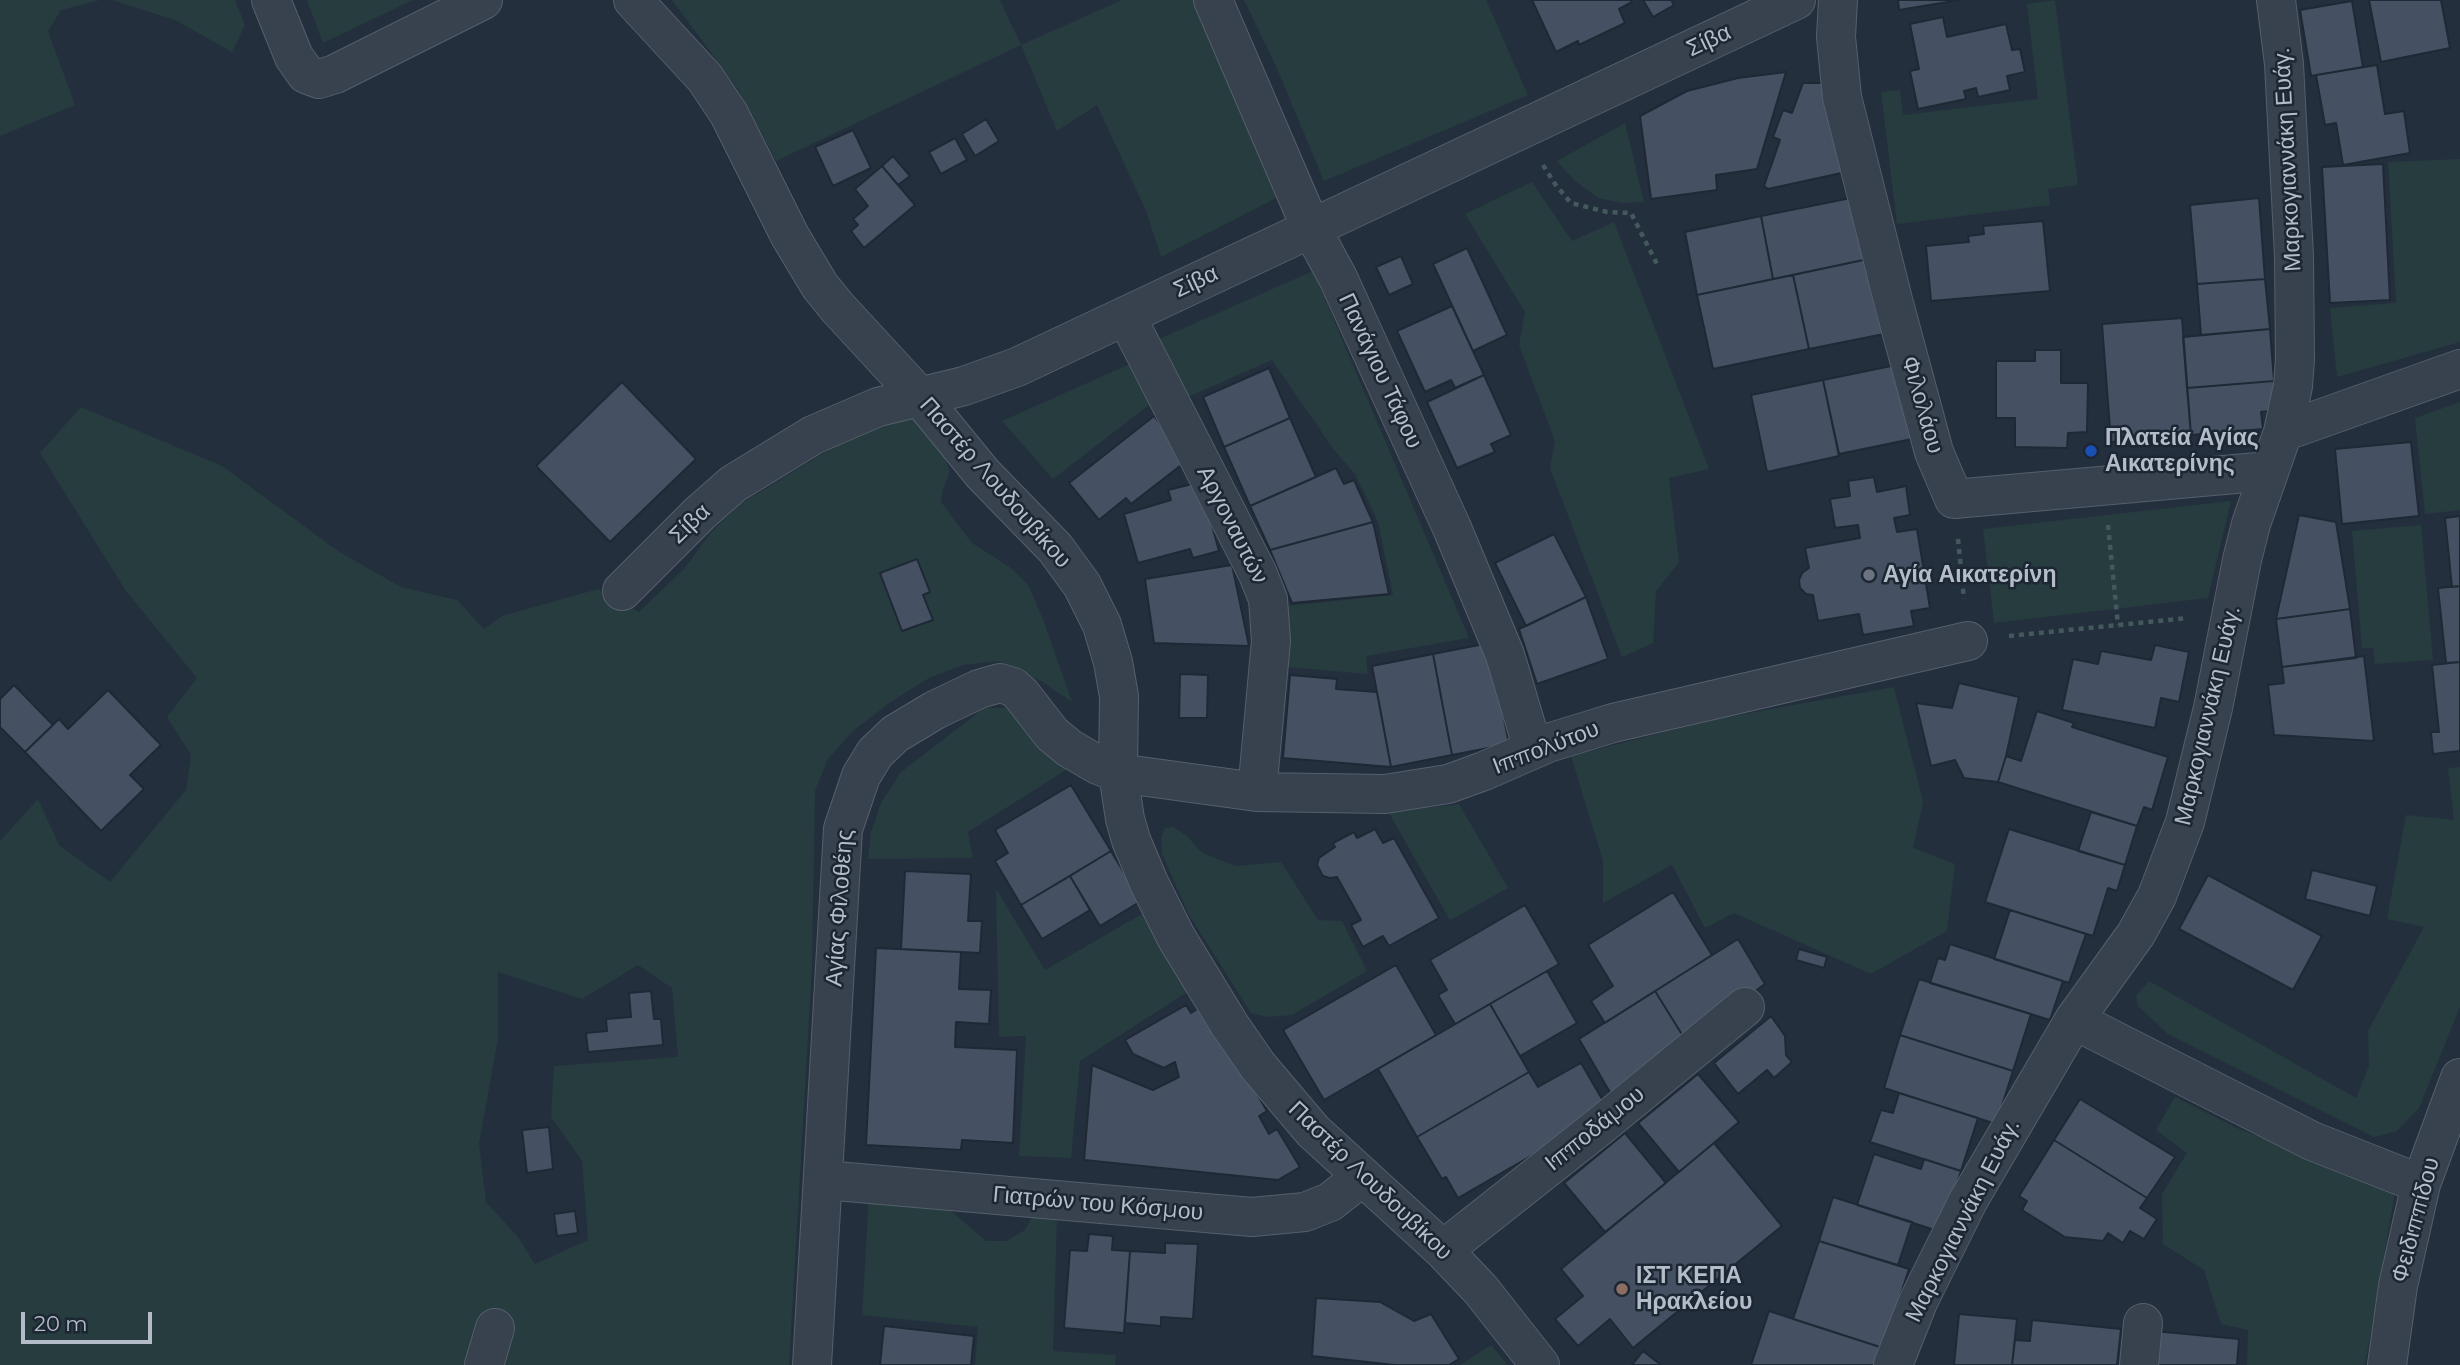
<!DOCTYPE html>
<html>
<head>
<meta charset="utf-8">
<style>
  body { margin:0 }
  #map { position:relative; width:2460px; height:1365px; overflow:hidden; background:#242f3e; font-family:Montserrat,sans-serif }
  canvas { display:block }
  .scale { position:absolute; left:21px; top:1312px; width:131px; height:32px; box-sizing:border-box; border:4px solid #b4bcc9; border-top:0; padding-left:9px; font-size:21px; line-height:24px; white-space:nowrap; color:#b4bcc9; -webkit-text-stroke:5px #1d2633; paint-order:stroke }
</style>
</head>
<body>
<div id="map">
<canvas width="2460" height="1365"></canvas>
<div class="scale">20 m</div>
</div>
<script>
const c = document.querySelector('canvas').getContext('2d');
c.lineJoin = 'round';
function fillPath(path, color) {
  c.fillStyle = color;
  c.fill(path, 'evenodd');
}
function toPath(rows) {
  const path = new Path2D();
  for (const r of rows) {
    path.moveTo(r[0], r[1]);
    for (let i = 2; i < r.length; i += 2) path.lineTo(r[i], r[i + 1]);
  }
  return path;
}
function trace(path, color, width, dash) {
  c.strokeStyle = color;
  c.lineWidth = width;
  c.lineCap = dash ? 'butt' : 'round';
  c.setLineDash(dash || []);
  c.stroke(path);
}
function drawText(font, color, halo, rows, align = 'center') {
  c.font = font + ' Montserrat,sans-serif';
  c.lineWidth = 5;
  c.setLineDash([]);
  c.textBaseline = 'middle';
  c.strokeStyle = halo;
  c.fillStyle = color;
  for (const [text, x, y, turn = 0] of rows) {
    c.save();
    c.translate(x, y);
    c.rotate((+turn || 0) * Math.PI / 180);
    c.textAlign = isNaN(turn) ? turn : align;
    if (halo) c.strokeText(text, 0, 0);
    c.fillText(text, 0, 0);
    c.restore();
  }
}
fillPath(toPath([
  [0,0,100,0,61,10,48,31,75,105,0,136],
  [112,0,235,0,245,25,232,52,175,20],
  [307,0,413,0,323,43],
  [672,0,1000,0,1021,45,1122,0,1193,0,1282,195,1161,257,1146,211,1097,105,1057,131,1021,45,776,161,738,89],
  [1244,0,1486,0,1528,95,1324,181,1275,64],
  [2055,0,2078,185,2048,189,2050,205,1897,224,1881,92,1900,90,1903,115,2038,99,2027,4],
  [1625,123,1644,202,1623,203,1598,198,1574,180,1557,161],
  [2460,159,2460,342,2337,377,2330,308,2396,303,2388,162],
  [1532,182,1572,241,1614,222,1709,469,1669,478,1679,562,1656,591,1653,643,1622,657,1550,468,1555,441,1519,345,1525,312,1465,214],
  [1313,271,1469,638,1366,656,1368,674,1286,667,1285,606,1393,595,1378,522,1355,474,1334,450,1272,360,1188,397,1157,340],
  [1132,363,1153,402,1053,479,1002,421],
  [2460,402,2460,510,2425,514,2415,418],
  [81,407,222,466,338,551,401,587,457,600,484,629,502,616,598,589,639,612,685,568,712,531,739,505,864,428,902,413,922,423,942,450,950,472,943,488,941,502,972,543,1011,568,1028,585,1043,619,1072,702,1041,681,999,661,963,665,929,678,892,701,853,731,828,759,815,791,812,967,789,1365,0,1365,0,841,38,799,59,845,110,882,186,790,191,755,167,717,197,678,126,591,40,453],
  [638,965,672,988,678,1057,554,1066,551,1117,582,1161,588,1240,535,1264,518,1237,486,1202,479,1144,498,1038,498,972,582,999],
  [2231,501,2208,598,1994,623,1983,529],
  [2421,525,2433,660,2375,664,2373,648,2362,648,2352,531],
  [1894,687,1923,802,1913,848,1955,864,1947,931,1871,974,1734,913,1705,928,1672,865,1603,903,1603,861,1571,756,1716,719],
  [984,708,1012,708,1066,770,968,832,973,858,868,859,871,832,881,803,901,772],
  [2460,767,2460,1007,2419,1108,2397,1131,2374,1137,2168,1034,2138,1006,2136,996,2149,981,2356,1098,2369,1066,2368,1031,2424,927,2387,919,2406,815,2454,820,2448,768],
  [1459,804,1508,888,1450,920,1389,813],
  [1173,827,1187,836,1202,853,1236,866,1281,862,1318,920,1342,921,1367,971,1292,1015,1268,1017,1251,1013,1189,915,1162,854,1161,838,1165,828],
  [996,889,1045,970,1147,911,1189,991,1080,1061,1071,1158,1019,1156,1026,1036,999,1037],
  [2175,1097,2239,1129,2380,1182,2395,1193,2365,1365,2247,1365,2248,1330,2221,1324,2204,1270,2163,1244,2162,1194,2187,1153,2156,1130],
  [869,1196,943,1204,986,1241,1006,1241,1025,1230,1033,1215,1057,1216,1053,1351,1116,1355,1115,1365,975,1365,978,1327,862,1315],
  [1491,1345,1508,1365,1460,1365]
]), '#263c3f');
const building = toPath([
  [1532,0,1631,0,1632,2,1619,9,1625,23,1579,45,1578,41,1556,52,1532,0],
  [1643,0,1671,0,1674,5,1653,17,1643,0],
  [1898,0,1960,0,1899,10,1898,0],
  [2369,0,2441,0,2450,48,2381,62,2369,0],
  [2352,1,2363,67,2311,76,2300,10,2352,1],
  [1943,17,1947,37,2006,24,2012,50,2020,49,2025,72,2007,76,2010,90,1978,97,1976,88,1964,91,1966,99,1918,109,1910,71,1919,69,1910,24,1943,17],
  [2377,65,2385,114,2404,111,2410,153,2343,165,2336,123,2325,125,2316,75,2377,65],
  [1786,72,1757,169,1716,175,1717,190,1651,199,1640,116,1687,91,1738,78,1786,72],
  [1803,83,1832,83,1846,172,1768,189,1764,186,1780,140,1773,137,1783,110,1792,113,1803,83],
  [986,119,999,141,975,156,962,134,986,119],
  [853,130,871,168,833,186,815,147,853,130],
  [955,138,967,160,941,174,929,152,955,138],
  [893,156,910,176,898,185,882,166,893,156],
  [2383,164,2390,300,2330,303,2322,167,2383,164],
  [882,166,915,205,864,248,851,231,858,225,853,219,868,206,855,189,882,166],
  [1856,197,1868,259,1773,279,1761,216,1856,197],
  [2259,198,2265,279,2197,284,2190,205,2259,198],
  [1761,216,1773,279,1697,295,1685,232,1761,216],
  [2043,221,2050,291,1931,301,1926,246,1969,242,1968,236,1984,234,1983,226,2043,221],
  [1467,248,1507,335,1473,351,1433,264,1467,248],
  [1401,256,1413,284,1389,295,1376,267,1401,256],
  [1868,259,1884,334,1809,349,1793,275,1868,259],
  [1793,275,1809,349,1713,369,1697,295,1793,275],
  [2265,279,2270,329,2201,335,2197,284,2265,279],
  [1452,306,1484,375,1455,388,1451,380,1425,392,1397,331,1452,306],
  [2182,318,2191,435,2111,442,2102,324,2182,318],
  [2270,329,2274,381,2187,388,2183,337,2270,329],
  [2035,350,2061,350,2061,383,2088,383,2087,432,2068,433,2067,448,2015,447,2015,418,1996,418,1996,361,2035,361,2035,350],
  [1896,365,1912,439,1839,454,1823,380,1896,365],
  [1269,368,1290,418,1224,447,1203,397,1269,368],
  [1484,375,1511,435,1491,444,1495,452,1457,468,1427,402,1484,375],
  [1823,380,1839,456,1767,472,1751,395,1823,380],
  [2274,381,2276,410,2261,412,2263,429,2191,435,2187,388,2274,381],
  [622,382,696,459,610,542,536,466,622,382],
  [1154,416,1193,467,1186,473,1180,466,1131,504,1126,498,1099,520,1069,483,1154,416],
  [1290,418,1316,477,1250,506,1224,447,1290,418],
  [2411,442,2419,516,2342,524,2335,449,2411,442],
  [1336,468,1344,484,1354,480,1373,522,1270,550,1250,506,1336,468],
  [1874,477,1877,492,1906,486,1910,515,1894,518,1897,532,1917,529,1930,608,1911,611,1914,626,1863,635,1859,614,1818,621,1813,595,1806,594,1800,588,1799,580,1802,573,1809,568,1805,548,1860,538,1858,525,1835,528,1830,499,1850,496,1848,481,1874,477],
  [1200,482,1219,551,1193,558,1190,549,1138,563,1124,514,1171,500,1168,490,1200,482],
  [2299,515,2336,522,2350,609,2276,619,2299,515],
  [2460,516,2460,586,2452,587,2445,518,2460,516],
  [1373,522,1389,594,1292,603,1270,550,1373,522],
  [1554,534,1586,597,1526,626,1495,563,1554,534],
  [917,559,930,592,923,595,933,620,902,631,880,573,917,559],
  [1232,565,1249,646,1154,643,1145,579,1232,565],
  [2460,586,2460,662,2446,663,2438,588,2460,586],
  [1586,597,1608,659,1537,684,1519,629,1586,597],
  [2350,609,2356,658,2282,667,2276,619,2350,609],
  [1489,643,1509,744,1452,755,1433,654,1489,643],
  [2155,645,2189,652,2179,702,2161,698,2155,728,2062,710,2073,659,2098,664,2101,651,2151,660,2155,645],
  [1433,654,1452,755,1391,767,1372,666,1433,654],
  [2364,656,2374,741,2274,735,2268,685,2284,683,2282,667,2364,656],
  [2460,662,2460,751,2433,754,2431,732,2439,732,2432,665,2460,662],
  [1180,674,1208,675,1207,718,1179,718,1180,674],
  [1290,675,1337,679,1336,689,1377,692,1391,767,1283,758,1290,675],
  [1959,683,2019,697,2006,756,1998,782,1964,778,1955,760,1931,766,1916,703,1952,708,1959,683],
  [14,685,53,725,25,752,0,727,0,699,14,685],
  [108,690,161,745,130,775,144,789,101,831,25,752,59,719,68,729,108,690],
  [2037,711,2074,723,2072,727,2168,757,2152,810,2144,807,2137,826,1998,782,2006,756,2021,761,2037,711],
  [1071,785,1111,851,1021,905,995,861,1008,853,995,830,1071,785],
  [2091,812,2137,826,2125,865,2078,851,2091,812],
  [1375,829,1383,843,1394,838,1439,918,1389,946,1383,936,1363,947,1351,925,1361,920,1337,877,1330,878,1323,876,1317,865,1319,858,1335,847,1333,843,1354,832,1357,838,1375,829],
  [2009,829,2125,865,2117,891,2108,888,2093,936,1985,902,2009,829],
  [1111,851,1141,901,1100,926,1070,876,1111,851],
  [2312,870,2377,886,2370,916,2305,899,2312,870],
  [905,871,971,874,968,921,982,921,980,953,901,949,905,871],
  [2208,875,2322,936,2293,990,2179,929,2208,875],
  [1070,876,1090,910,1042,939,1021,905,1070,876],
  [1673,892,1712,955,1605,1023,1591,1001,1613,986,1588,945,1673,892],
  [1525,905,1559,964,1455,1024,1438,995,1447,990,1430,960,1525,905],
  [2010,910,2086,934,2069,983,1994,959,2010,910],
  [1738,939,1765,984,1686,1041,1655,991,1738,939],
  [1950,944,2063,981,2050,1020,1930,983,1938,958,1945,960,1950,944],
  [876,948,961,952,959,989,991,990,989,1024,956,1022,955,1047,1017,1050,1013,1143,962,1140,961,1150,866,1145,876,948],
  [1799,949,1827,957,1824,968,1796,960,1799,949],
  [1396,965,1436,1035,1324,1100,1283,1030,1396,965],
  [1547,971,1577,1023,1520,1056,1490,1004,1547,971],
  [1919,979,2031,1014,2013,1071,1900,1035,1919,979],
  [651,991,654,1019,661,1019,663,1045,588,1052,586,1033,607,1031,606,1019,631,1017,629,993,651,991],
  [1655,991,1686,1041,1615,1101,1579,1039,1655,991],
  [1205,1004,1267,1111,1259,1116,1269,1134,1277,1129,1300,1167,1278,1180,1084,1160,1092,1065,1153,1090,1179,1077,1175,1062,1164,1068,1133,1054,1125,1040,1186,1005,1191,1013,1205,1004],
  [1490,1004,1529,1072,1417,1137,1378,1069,1490,1004],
  [1771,1016,1785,1036,1786,1055,1792,1062,1774,1078,1767,1070,1738,1094,1714,1063,1771,1016],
  [1900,1035,2013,1071,1996,1124,1884,1088,1900,1035],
  [1581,1063,1609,1111,1458,1198,1446,1177,1442,1179,1417,1137,1529,1072,1538,1087,1581,1063],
  [1698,1074,1739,1122,1679,1172,1638,1123,1698,1074],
  [1899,1093,1978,1118,1961,1171,1870,1142,1881,1110,1893,1113,1899,1093],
  [2080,1099,2175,1157,2147,1198,2054,1140,2080,1099],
  [549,1127,553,1169,527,1173,522,1130,549,1127],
  [1625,1133,1666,1183,1605,1232,1564,1183,1625,1133],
  [2054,1140,2147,1198,2140,1208,2157,1219,2144,1239,2130,1231,2123,1243,2108,1233,2103,1241,2065,1237,2022,1210,2027,1201,2019,1196,2054,1140],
  [1714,1143,1782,1226,1633,1348,1610,1319,1578,1346,1555,1319,1583,1296,1561,1269,1714,1143],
  [1874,1154,1921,1169,1924,1159,1961,1171,1941,1232,1857,1205,1874,1154],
  [1833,1197,1912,1222,1898,1265,1819,1241,1833,1197],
  [575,1211,578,1233,557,1236,554,1214,575,1211],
  [1089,1234,1113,1236,1112,1250,1130,1251,1124,1333,1064,1328,1070,1250,1087,1251,1089,1234],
  [1819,1241,1909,1269,1883,1348,1793,1319,1819,1241],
  [1165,1243,1198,1244,1193,1319,1161,1317,1161,1326,1125,1323,1130,1251,1165,1253,1165,1243],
  [1316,1298,1380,1302,1414,1321,1431,1314,1459,1359,1449,1365,1395,1365,1312,1356,1316,1298],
  [1769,1311,1883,1348,1878,1365,1751,1365,1769,1311],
  [1959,1314,2017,1319,2012,1365,1954,1365,1959,1314],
  [2032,1320,2121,1329,2117,1365,2012,1365,2015,1340,2030,1341,2032,1320],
  [884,1326,974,1336,971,1365,880,1365,884,1326],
  [2154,1331,2239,1339,2237,1365,2150,1365,2154,1331],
  [1643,1351,1661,1365,1632,1365,1643,1351]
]);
fillPath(building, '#455162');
trace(building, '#1f2835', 2);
const minor = toPath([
  [271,0,294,57,306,74,319,79,335,74,483,0],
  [633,0,705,78,729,114,790,236,820,286,837,307,920,397,983,474,1055,548,1082,585,1102,625,1113,662,1119,696,1118,773,1125,819,1131,840,1149,883,1176,937,1229,1024,1258,1066,1313,1131,1443,1250,1481,1290,1540,1365],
  [1213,0,1311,228,1338,278,1452,528,1505,655,1533,749],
  [1838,0,1836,37,1842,97,1893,300,1934,452,1954,499,2269,471],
  [1126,316,1258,574,1268,599,1271,641,1257,792],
  [2283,432,2460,369],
  [622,591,700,513,733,484,813,435,878,407,964,386,1017,367,1796,0],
  [2074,1020,2312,1141,2421,1184],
  [824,1180,1252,1217,1305,1212,1330,1202,1362,1177],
  [1443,1250,1600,1126,1745,1007],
  [484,1365,495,1328],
  [812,1365,843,829,861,776,875,753,895,734,935,710,979,689,1000,683,1013,687,1021,694,1052,734,1069,748,1098,765,1118,773,1257,792,1385,794,1448,784,1484,771,1548,743,1613,723,1968,641],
  [1893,1365,1918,1302,1968,1201,2074,1020,2136,934,2157,896,2185,822,2213,708,2242,560,2251,524,2283,432,2293,386,2295,359,2294,256,2284,64,2276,0],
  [2139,1365,2143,1323],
  [2387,1365,2398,1286,2421,1184,2460,1078]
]);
trace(minor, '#565f6c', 40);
trace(toPath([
  [1543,165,1555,184,1571,203,1607,212,1631,213,1658,266],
  [2108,525,2118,625],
  [1958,539,1964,599],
  [2009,636,2188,618]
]), '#44595c', 4.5, [5, 5]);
trace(minor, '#38414e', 38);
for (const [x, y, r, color] of [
  [2091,451,7,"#1a4fb4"],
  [1869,575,7,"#6b7280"],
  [1622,1289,7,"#8d6e63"]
]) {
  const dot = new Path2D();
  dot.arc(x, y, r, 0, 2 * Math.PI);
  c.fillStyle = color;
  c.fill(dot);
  trace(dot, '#1d2633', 2.5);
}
drawText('23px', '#b4bcc9', '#1d2633', [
  ["Σίβα",1709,41,-25],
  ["Μαρκογιαννάκη Ευάγ.",2288,160,-93],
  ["Σίβα",1196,282,-25],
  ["Πανάγιου Τάφου",1380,371,65],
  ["Φιλολάου",1922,405,74],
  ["Παστέρ Λουδουβίκου",995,483,49],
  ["Σίβα",690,524,-44],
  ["Αργοναυτών",1232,525,63],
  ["Μαρκογιαννάκη Ευάγ.",2208,716,-77],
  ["Ιππολύτου",1546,748,-21],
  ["Αγίας Φιλοθέης",840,908,-86],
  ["Ιπποδάμου",1595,1129,-39],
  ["Παστέρ Λουδουβίκου",1370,1181,44],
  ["Γιατρών του Κόσμου",1098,1204,5],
  ["Φειδιππίδου",2416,1220,-75],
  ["Μαρκογιαννάκη Ευάγ.",1963,1221,-63]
]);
drawText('bold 23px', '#b4bcc9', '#1d2633', [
  ["Πλατεία Αγίας",2105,438],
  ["Αικατερίνης",2105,464],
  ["Αγία Αικατερίνη",1883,575],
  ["ΙΣΤ ΚΕΠΑ",1636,1276],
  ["Ηρακλείου",1636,1302]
], 'left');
</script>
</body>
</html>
